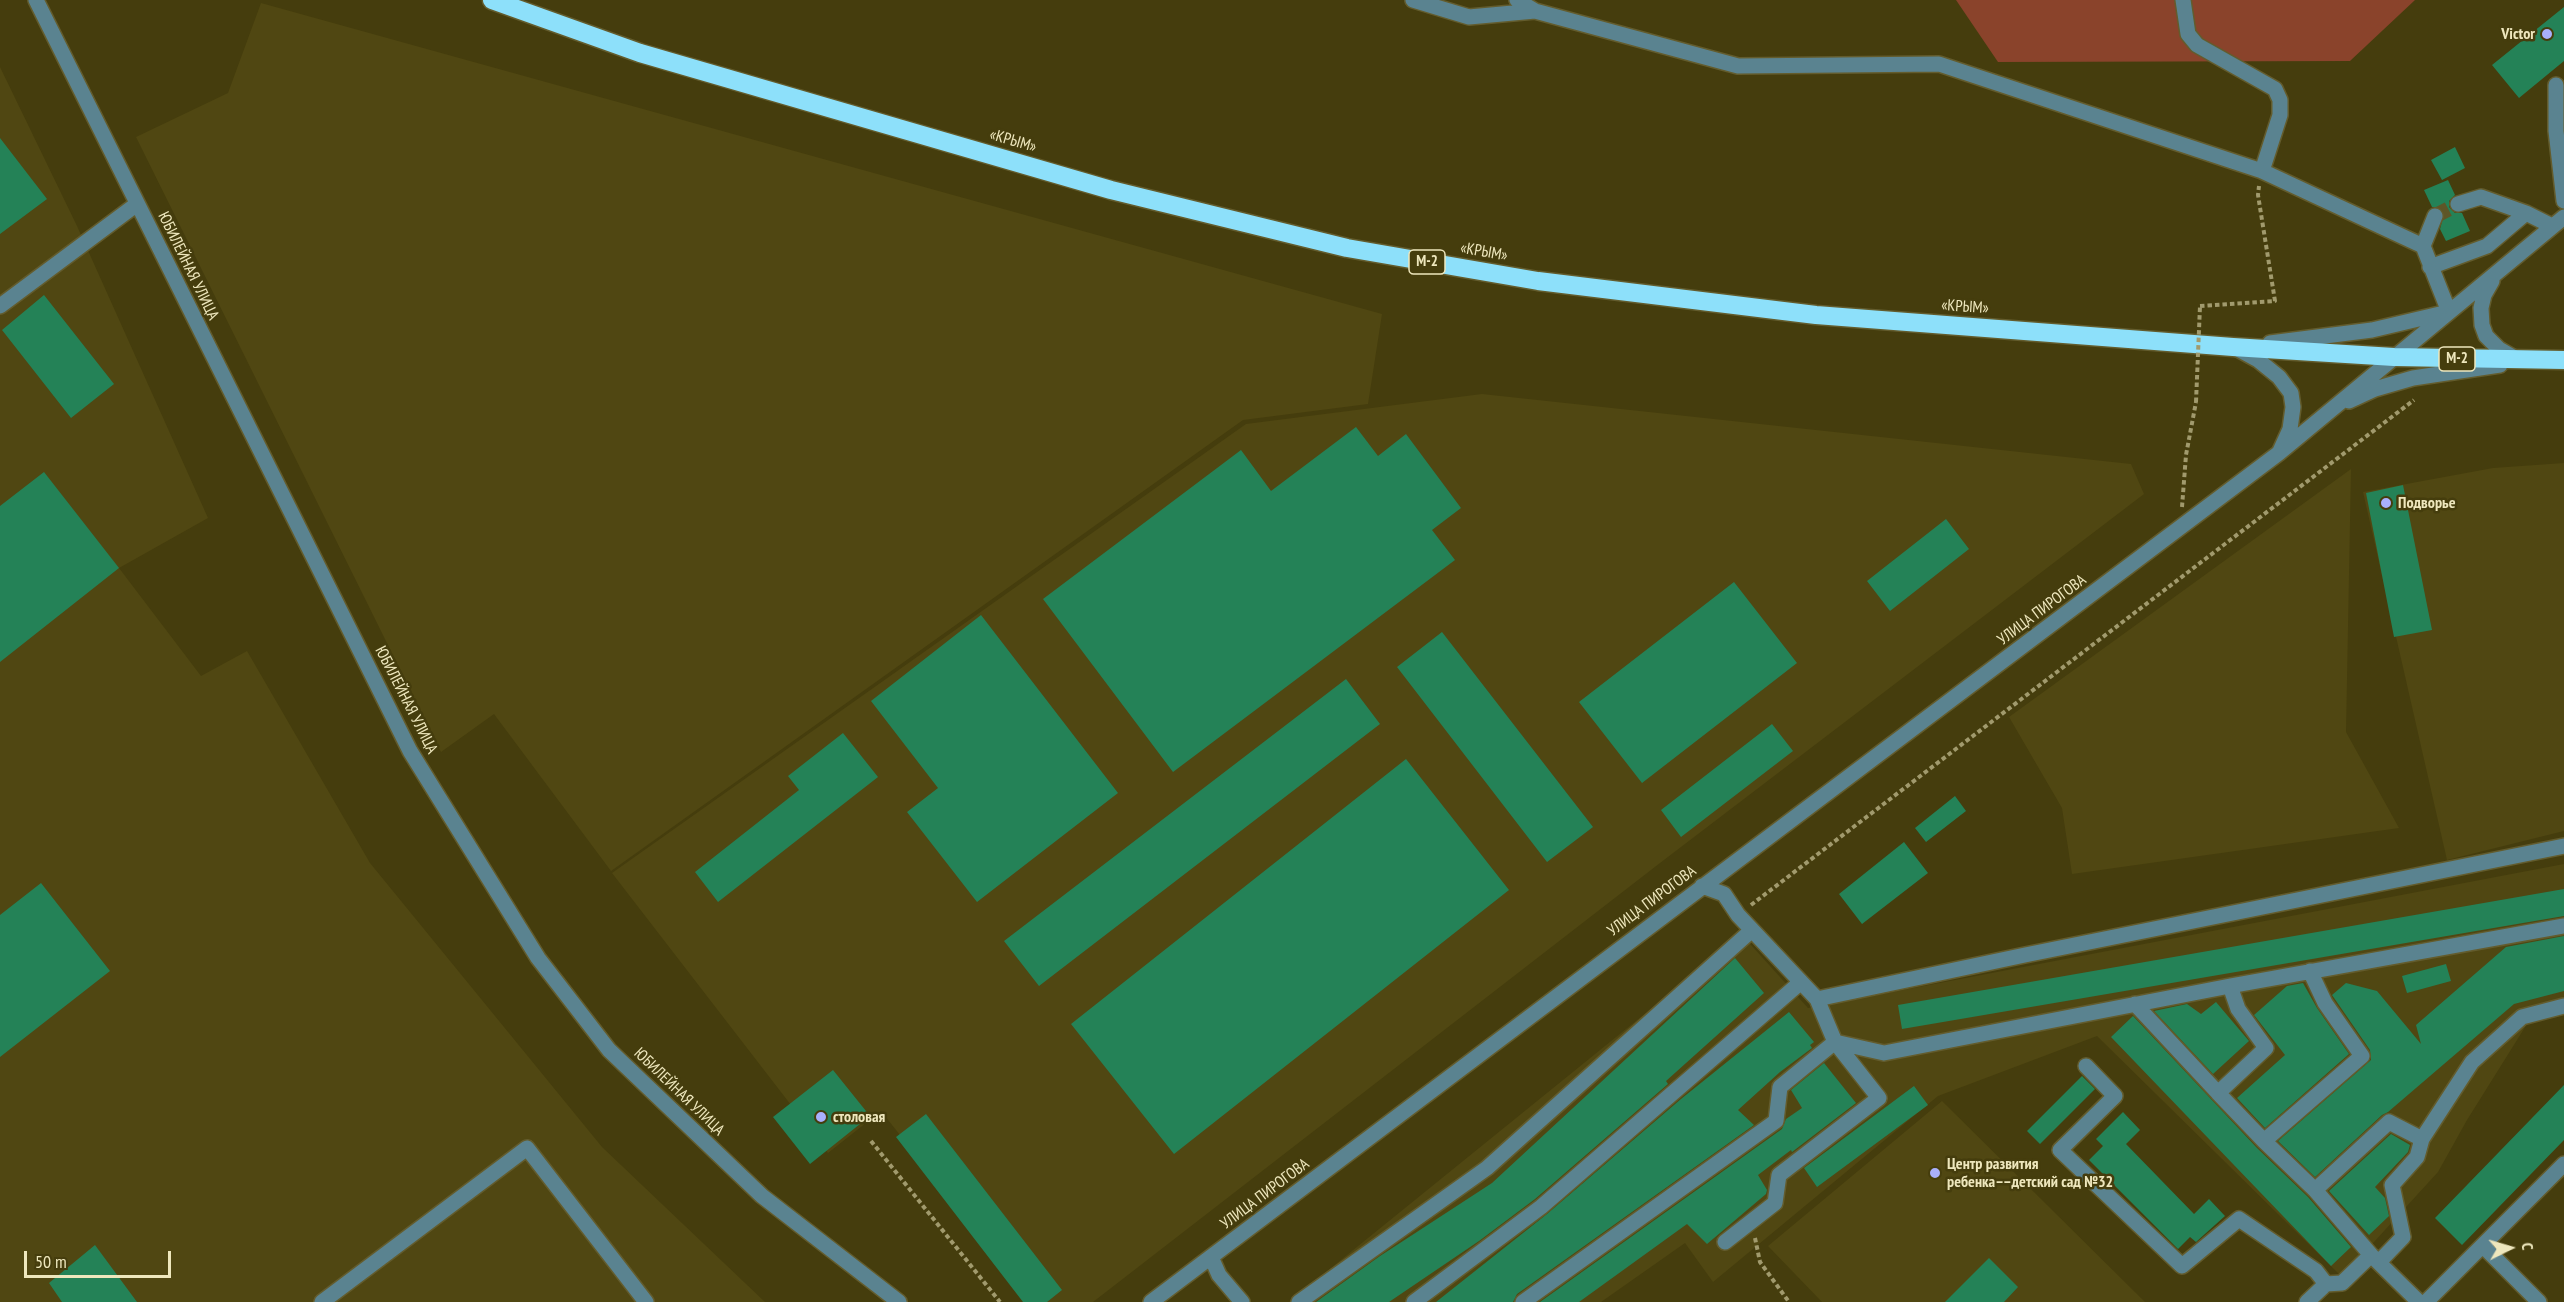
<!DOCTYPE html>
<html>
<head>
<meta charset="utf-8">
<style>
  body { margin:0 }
  #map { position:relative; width:2564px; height:1302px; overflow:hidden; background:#453d0d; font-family:"PT Sans Narrow",sans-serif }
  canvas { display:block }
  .north { position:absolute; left:2480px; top:1218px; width:60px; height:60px; -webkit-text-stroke:4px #453d0d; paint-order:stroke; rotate:85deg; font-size:16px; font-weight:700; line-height:24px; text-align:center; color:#eee7bd }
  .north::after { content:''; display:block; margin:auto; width:21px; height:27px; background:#eee7bd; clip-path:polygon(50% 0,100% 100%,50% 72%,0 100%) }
  .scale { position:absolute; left:24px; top:1251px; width:147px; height:27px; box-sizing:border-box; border:3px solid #eee7bd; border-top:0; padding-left:8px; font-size:18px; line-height:21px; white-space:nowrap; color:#eee7bd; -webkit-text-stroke:4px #453d0d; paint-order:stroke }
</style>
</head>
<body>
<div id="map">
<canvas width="2564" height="1302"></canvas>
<div class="north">С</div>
<div class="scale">50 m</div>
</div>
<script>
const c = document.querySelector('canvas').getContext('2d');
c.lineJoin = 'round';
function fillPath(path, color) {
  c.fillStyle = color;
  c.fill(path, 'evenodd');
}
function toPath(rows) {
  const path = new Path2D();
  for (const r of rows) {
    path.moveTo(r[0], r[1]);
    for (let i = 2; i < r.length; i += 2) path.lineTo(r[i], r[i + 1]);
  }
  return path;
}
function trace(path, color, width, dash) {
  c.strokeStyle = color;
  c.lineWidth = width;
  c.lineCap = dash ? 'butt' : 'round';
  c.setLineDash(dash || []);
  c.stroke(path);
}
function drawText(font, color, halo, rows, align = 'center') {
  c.font = font + ' "PT Sans Narrow",sans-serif';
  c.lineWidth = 5;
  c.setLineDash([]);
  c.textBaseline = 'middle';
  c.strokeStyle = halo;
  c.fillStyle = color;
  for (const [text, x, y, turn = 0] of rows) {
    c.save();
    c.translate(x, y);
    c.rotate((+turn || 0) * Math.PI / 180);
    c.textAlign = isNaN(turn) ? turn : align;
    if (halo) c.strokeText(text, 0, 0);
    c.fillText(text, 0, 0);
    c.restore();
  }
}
fillPath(toPath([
  [261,3,1382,314,1368,404,1243,420,611,871,494,714,441,752,136,137,228,93],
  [0,67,77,226,208,518,119,568,201,676,247,651,370,863,602,1147,765,1302,0,1302],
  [1482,394,2131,464,2144,494,1660,863,1093,1302,1032,1302,881,1111,828,1153,612,873,1246,424],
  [2564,463,2564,831,2447,860,2363,492,2493,468],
  [2351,469,2346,732,2399,828,2072,874,2062,808,2009,717],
  [2564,864,2564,1015,2527,1024,2467,1120,2438,1172,2342,1277,2097,1036,1938,1096,1713,1282,1685,1243,1601,1302,1289,1302,1742,935,1808,1008],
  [1942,1101,2145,1302,1822,1302,1768,1246]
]), '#504712');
fillPath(toPath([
  [1956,0,2415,0,2350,61,1998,62]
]), '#8a432b');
fillPath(toPath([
  [2564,7,2564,61,2519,98,2492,65],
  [0,138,47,199,0,234],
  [2455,147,2465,168,2442,180,2431,160],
  [2448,180,2455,195,2449,201,2449,207,2455,213,2462,213,2470,231,2446,241,2440,229,2444,214,2439,207,2432,207,2424,190],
  [44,295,114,384,71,418,2,330],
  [1356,427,1378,456,1406,434,1461,508,1432,530,1455,560,1173,772,1043,599,1241,450,1271,491],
  [44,472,119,568,0,662,0,506],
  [2403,485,2432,630,2394,637,2366,493],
  [1946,519,1969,549,1890,611,1867,581],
  [1734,582,1797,663,1642,783,1579,702],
  [981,615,1118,793,977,902,907,812,938,788,871,701],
  [1442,632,1593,827,1547,862,1397,667],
  [1346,679,1380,724,1039,986,1004,941],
  [1772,724,1793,751,1681,837,1661,810],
  [843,733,878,777,718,902,695,872,799,790,788,776],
  [1406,759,1509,890,1174,1154,1071,1024],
  [1955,796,1966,811,1926,842,1915,828],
  [1904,842,1928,873,1862,924,1839,894],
  [41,883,110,971,0,1057,0,915],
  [2564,889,2564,916,1902,1029,1898,1005],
  [2564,936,2564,991,2514,1004,2388,1112,2382,1115,2315,1177,2278,1141,2371,1060,2370,1050,2332,995,2346,983,2377,991,2421,1044,2416,1025,2506,947],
  [1735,958,1764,993,1666,1081,1668,1084,1535,1199,1479,1241,1389,1302,1316,1302,1380,1256,1492,1183],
  [2446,964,2451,981,2407,993,2402,976],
  [2303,983,2317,1008,2349,1054,2265,1128,2237,1098,2285,1055,2254,1015,2287,986],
  [2216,1002,2249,1041,2213,1074,2154,1011,2187,1004,2201,1014],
  [1789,1012,1814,1042,1810,1045,1812,1048,1780,1072,1738,1110,1754,1125,1517,1294,1513,1302,1436,1302,1547,1214,1681,1099],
  [2133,1016,2257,1148,2308,1197,2351,1247,2331,1266,2111,1037],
  [1824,1063,1856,1103,1792,1152,1791,1150,1758,1175,1767,1190,1766,1194,1707,1244,1687,1224,1579,1302,1540,1302,1782,1129,1786,1119,1802,1108,1791,1090],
  [833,1070,870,1116,810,1164,773,1117],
  [2082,1076,2095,1089,2040,1144,2027,1131],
  [2564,1085,2564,1140,2462,1245,2435,1218],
  [1914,1086,1928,1105,1817,1187,1804,1168],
  [2123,1112,2140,1130,2126,1144,2194,1214,2209,1199,2225,1216,2196,1242,2190,1237,2178,1249,2089,1160,2103,1146,2096,1139],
  [926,1114,1062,1290,1047,1302,1023,1302,896,1137],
  [2391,1134,2410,1145,2408,1152,2375,1187,2385,1198,2389,1216,2369,1235,2329,1191],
  [95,1245,137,1302,62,1302,49,1283],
  [1989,1258,2018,1287,2004,1302,1945,1302]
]), '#248257');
trace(toPath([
  [2435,216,2458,204]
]), '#5e5627', 15, [15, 8]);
const minor = toPath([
  [36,0,410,751,538,958,609,1050,762,1196,899,1302],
  [1413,0,1469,17,1535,11],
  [1517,0,1535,11,1738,66,1939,64,2262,171,2423,246,2449,312],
  [2183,0,2188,34,2197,45,2275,89,2280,100,2280,115,2262,171],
  [2556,85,2556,131,2564,201],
  [2458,204,2481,197,2526,213,2552,226],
  [2423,246,2435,216],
  [2430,267,2487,246,2526,213],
  [2492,281,2484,295,2481,308,2482,325,2486,336,2499,349,2518,360],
  [0,306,137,204],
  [2270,343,2372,330,2444,313],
  [2236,348,2258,360,2279,377,2291,393,2293,407,2290,429,2280,451],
  [2349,401,2375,389,2413,378,2500,365],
  [1702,886,1724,894,1738,915,1817,999,2025,955,2564,846],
  [2310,971,2325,1003,2362,1056,2264,1141,2315,1190],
  [2230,986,2238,1009,2266,1048,2218,1093,2264,1141],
  [2135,1004,2218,1093],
  [2086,1066,2115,1096,2060,1150,2182,1266,2239,1219,2316,1271,2326,1284],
  [1725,1242,1775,1203,1779,1175,1879,1098,1835,1042,1884,1053,2230,986,2564,926],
  [2483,1246,2539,1302],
  [2371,1255,2315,1190,2389,1122,2422,1139,2472,1062,2522,1017,2564,1006],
  [1211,1257,1219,1275,1242,1302],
  [2379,1262,2403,1237,2392,1185,2417,1157,2422,1139],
  [322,1302,527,1148,646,1302],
  [1151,1302,2279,453,2564,217],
  [1299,1302,1487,1168,1752,930],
  [1414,1302,1541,1207,1801,982],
  [1523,1302,1776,1121,1780,1087,1835,1042,1817,999],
  [2307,1302,2326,1284,2342,1283,2371,1255,2419,1302],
  [2426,1302,2564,1164]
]);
const highway = toPath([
  [492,0,640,53,1111,190,1347,248,1538,281,1816,315,2233,347,2394,357,2564,360]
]);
trace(minor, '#635c2d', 18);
trace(highway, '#635c2d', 21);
trace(toPath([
  [2200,306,2275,301,2258,195,2259,186],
  [2182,507,2186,455,2196,402],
  [1751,905,2414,400],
  [871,1141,1000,1302],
  [1755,1238,1760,1262,1789,1302]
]), '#a19a6d', 4, [4.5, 3]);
trace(minor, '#5a8390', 15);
trace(highway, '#8de0fa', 18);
trace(toPath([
  [2196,402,2200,306]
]), '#a19a6d', 4, [4.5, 3]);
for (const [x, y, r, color] of [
  [2547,34,6,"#a9b0fc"],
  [2386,503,6,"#a9b0fc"],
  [821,1117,6,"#a9b0fc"],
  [1935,1173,6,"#a9b0fc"]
]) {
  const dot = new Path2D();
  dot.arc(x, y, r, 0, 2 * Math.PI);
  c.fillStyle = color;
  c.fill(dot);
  trace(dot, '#453d0d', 2);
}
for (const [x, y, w] of [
  [1427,262,36],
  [2457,359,36]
]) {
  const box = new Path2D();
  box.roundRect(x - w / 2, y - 12, w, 24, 4.5);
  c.fillStyle = '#453d0d';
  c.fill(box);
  trace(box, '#eee7bd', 1.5);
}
drawText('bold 15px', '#eee7bd', null, [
  ["М-2",1427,262],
  ["М-2",2457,359]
]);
drawText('bold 16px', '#eee7bd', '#453d0d', [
  ["Victor",2535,34,"right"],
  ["Подворье",2398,503],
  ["столовая",833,1117],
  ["Центр развития",1947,1164],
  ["ребенка––детский сад №32",1947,1182]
], 'left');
drawText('16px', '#eee7bd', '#453d0d', [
  ["«КРЫМ»",1013,141,16],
  ["«КРЫМ»",1484,252,10],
  ["ЮБИЛЕЙНАЯ УЛИЦА",188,266,64],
  ["«КРЫМ»",1965,307,4],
  ["УЛИЦА ПИРОГОВА",2042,610,-37],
  ["ЮБИЛЕЙНАЯ УЛИЦА",406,700,63],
  ["УЛИЦА ПИРОГОВА",1652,901,-37],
  ["ЮБИЛЕЙНАЯ УЛИЦА",679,1092,44],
  ["УЛИЦА ПИРОГОВА",1265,1194,-37]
]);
</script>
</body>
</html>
